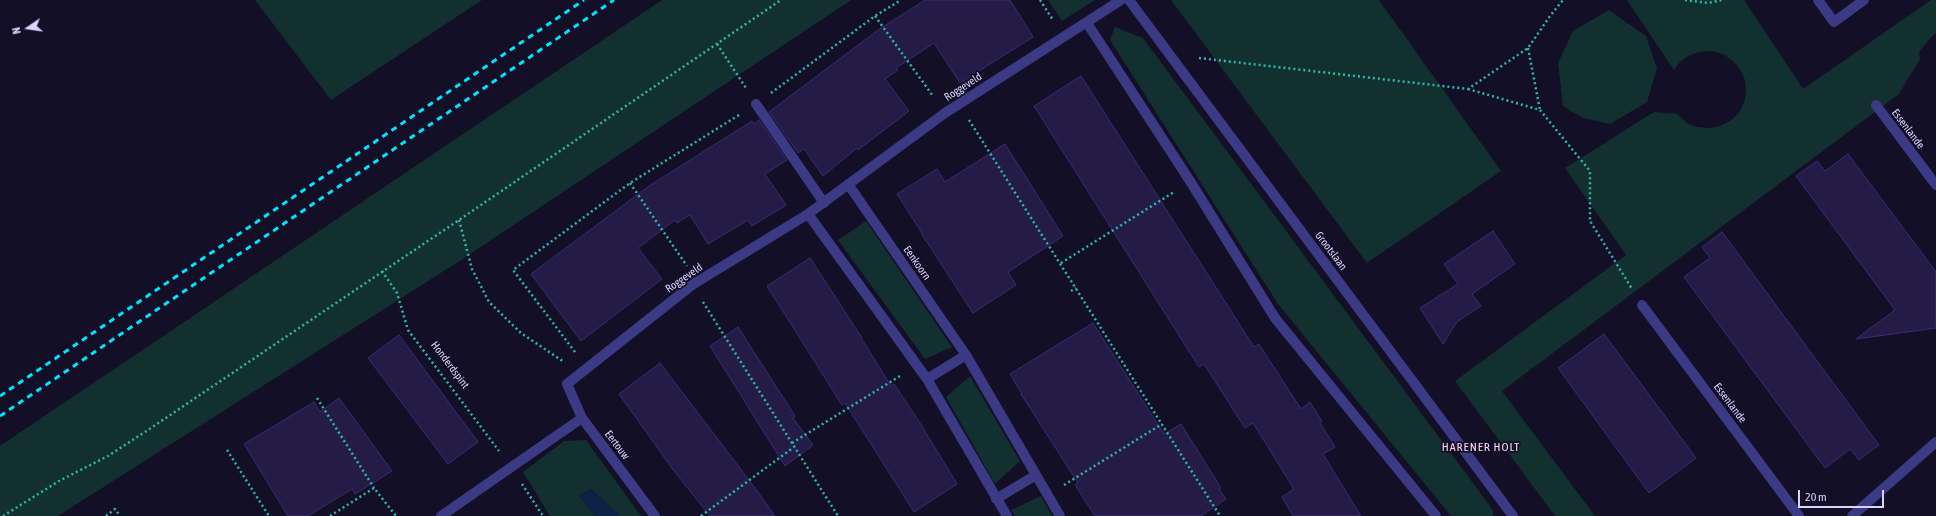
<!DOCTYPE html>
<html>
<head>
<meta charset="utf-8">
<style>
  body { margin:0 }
  #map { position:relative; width:1936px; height:516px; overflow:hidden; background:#130f26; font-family:"Asap Condensed",sans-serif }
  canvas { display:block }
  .north { position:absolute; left:8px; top:8px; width:40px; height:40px; -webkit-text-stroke:3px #130f26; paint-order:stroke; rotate:257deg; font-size:11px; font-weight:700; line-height:16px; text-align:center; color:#d9d4ff }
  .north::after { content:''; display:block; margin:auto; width:14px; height:18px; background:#d9d4ff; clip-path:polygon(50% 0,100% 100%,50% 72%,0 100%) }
  .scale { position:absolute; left:1798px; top:490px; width:86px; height:18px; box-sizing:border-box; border:2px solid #d9d4ff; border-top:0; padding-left:5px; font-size:12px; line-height:14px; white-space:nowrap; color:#d9d4ff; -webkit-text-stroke:3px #130f26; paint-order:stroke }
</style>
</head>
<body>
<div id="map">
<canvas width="1936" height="516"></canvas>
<div class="north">N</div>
<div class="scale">20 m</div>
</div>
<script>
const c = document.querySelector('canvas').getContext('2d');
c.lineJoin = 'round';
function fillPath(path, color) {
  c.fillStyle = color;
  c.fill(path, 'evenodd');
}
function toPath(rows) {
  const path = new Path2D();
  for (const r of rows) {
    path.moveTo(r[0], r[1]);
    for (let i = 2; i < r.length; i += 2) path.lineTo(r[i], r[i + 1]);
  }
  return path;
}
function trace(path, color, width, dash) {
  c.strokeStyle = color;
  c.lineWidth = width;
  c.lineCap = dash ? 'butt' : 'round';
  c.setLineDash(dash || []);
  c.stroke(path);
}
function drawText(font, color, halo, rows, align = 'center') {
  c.font = font + ' "Asap Condensed",sans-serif';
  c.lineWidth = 3.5;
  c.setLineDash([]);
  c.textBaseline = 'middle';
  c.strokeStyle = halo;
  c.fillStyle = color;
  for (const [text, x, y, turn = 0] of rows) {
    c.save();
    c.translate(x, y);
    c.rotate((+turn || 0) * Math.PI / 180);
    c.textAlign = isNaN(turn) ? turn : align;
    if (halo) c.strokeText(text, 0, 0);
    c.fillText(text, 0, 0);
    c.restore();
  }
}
fillPath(toPath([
  [255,0,482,0,331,100],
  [662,0,851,0,458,262,58,516,0,516,0,446],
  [1048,0,1095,0,1062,21],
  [1171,0,1379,0,1501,171,1367,263],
  [1627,0,1744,0,1803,89,1931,0,1936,0,1936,33,1931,37,1919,52,1920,59,1899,94,1502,391,1595,516,1555,516,1455,381,1626,255,1565,168,1654,112,1677,114,1687,123,1697,127,1709,128,1720,126,1730,121,1739,113,1744,103,1746,91,1745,80,1740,69,1733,61,1723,54,1712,51,1699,52,1688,56,1679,63,1674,70],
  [1609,10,1646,36,1657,68,1647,102,1610,124,1583,118,1563,106,1558,63,1573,31],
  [1115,27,1143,38,1493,510,1493,516,1451,516,1278,304,1110,40],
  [866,221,952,347,925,359,838,240],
  [970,376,1020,461,995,484,946,397],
  [586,440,641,516,620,516,591,489,579,496,596,516,550,516,523,472,564,441],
  [1041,496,1052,516,1015,516,1011,510]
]), '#12302f');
fillPath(toPath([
  [591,489,620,516,596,516,579,496]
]), '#0c2248');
const building = toPath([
  [925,0,1010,0,1033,37,960,83,934,43,896,68,898,70,885,79,909,111,858,150,857,148,823,176,804,149,798,153,769,112,878,30,925,0],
  [1081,76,1254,347,1259,344,1301,409,1310,402,1322,421,1320,423,1335,447,1323,454,1361,516,1293,516,1282,497,1294,489,1253,423,1245,428,1204,364,1199,367,1034,106,1081,76],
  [759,120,787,160,765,174,786,205,752,226,748,220,708,244,690,215,677,223,675,220,638,248,662,279,581,341,531,274,649,186,752,121,754,124,759,120],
  [1005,144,1063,236,1008,272,1016,285,973,313,921,233,922,233,897,194,937,169,945,182,1005,144],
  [1848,154,1936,272,1936,328,1856,339,1895,310,1796,176,1817,161,1825,171,1848,154],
  [1493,231,1515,264,1472,294,1481,306,1457,322,1443,344,1420,308,1458,284,1444,264,1493,231],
  [1722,232,1879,445,1859,460,1850,449,1825,468,1684,277,1710,258,1702,247,1722,232],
  [810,258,862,338,861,338,891,386,894,384,920,423,957,484,914,512,845,403,842,405,767,286,810,258],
  [1093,323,1164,434,1181,424,1221,488,1219,489,1226,499,1201,516,1095,516,1075,485,1078,483,1021,394,1022,394,1010,374,1093,323],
  [738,327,795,416,793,418,813,445,785,466,710,346,738,327],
  [1604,334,1696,458,1649,493,1558,368,1604,334],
  [399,335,478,442,448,464,368,358,399,335],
  [660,363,755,488,775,516,710,516,674,471,619,394,660,363],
  [339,398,392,471,355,494,352,489,308,516,288,516,244,444,314,402,320,412,339,398]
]);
fillPath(building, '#241b47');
trace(building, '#3b2d73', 1);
trace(toPath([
  [1040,0,1053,20],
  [1685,0,1708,3,1722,0],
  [875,16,933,96],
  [717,44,746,88],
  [1528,48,1540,110],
  [1199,58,1468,89,1528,48,1550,16,1563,0],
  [1468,89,1540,110,1590,171,1590,221,1632,289],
  [771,93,875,16,901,0],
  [969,120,1220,516],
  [630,183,687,266],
  [459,220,472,269,489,302,521,333,564,362],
  [1061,263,1174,192],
  [382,271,397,293,408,330,499,451],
  [1071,291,1076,288],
  [703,302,838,516],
  [575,352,513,270,630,183,739,115],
  [317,398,374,488],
  [792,443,900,376],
  [227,450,269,516],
  [522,484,543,516],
  [1064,485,1162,424],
  [3,516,59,481,108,456,148,430,459,220,781,0],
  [106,516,115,509,120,516],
  [330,516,374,488,396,516],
  [701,516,794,447]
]), '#2fb8b0', 2.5, [2, 3]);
trace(toPath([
  [1129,0,1513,516],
  [1818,0,1834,22,1864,0],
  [1087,23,1190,181,1275,318,1436,516],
  [756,104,824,203],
  [1876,105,1936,185],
  [848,184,966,355,1060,516],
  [808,214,927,379,1007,516],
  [1642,305,1799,516],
  [927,379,966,355],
  [996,499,1036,475],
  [441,516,582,418],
  [655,516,582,418,567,384,692,285,808,214,945,113,1121,0],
  [1852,516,1936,442]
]), '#3d3a85', 10);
trace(toPath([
  [0,396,584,0],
  [0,416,614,0]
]), '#00e5ff', 3, [6, 5]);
drawText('11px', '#d9d4ff', '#130f26', [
  ["Roggeveld",963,87,-33],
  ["Essenlande",1908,129,53],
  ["Grootslaan",1331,251,53],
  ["Eenkoorn",917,263,55],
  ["Roggeveld",684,278,-35],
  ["Honderdspint",450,365,53],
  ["Essenlande",1730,403,53],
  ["Eertouw",617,445,53]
]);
c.letterSpacing = '1px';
drawText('12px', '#ffd6f0', '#130f26', [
  ["HARENER HOLT",1481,447]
]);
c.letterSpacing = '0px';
</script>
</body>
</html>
